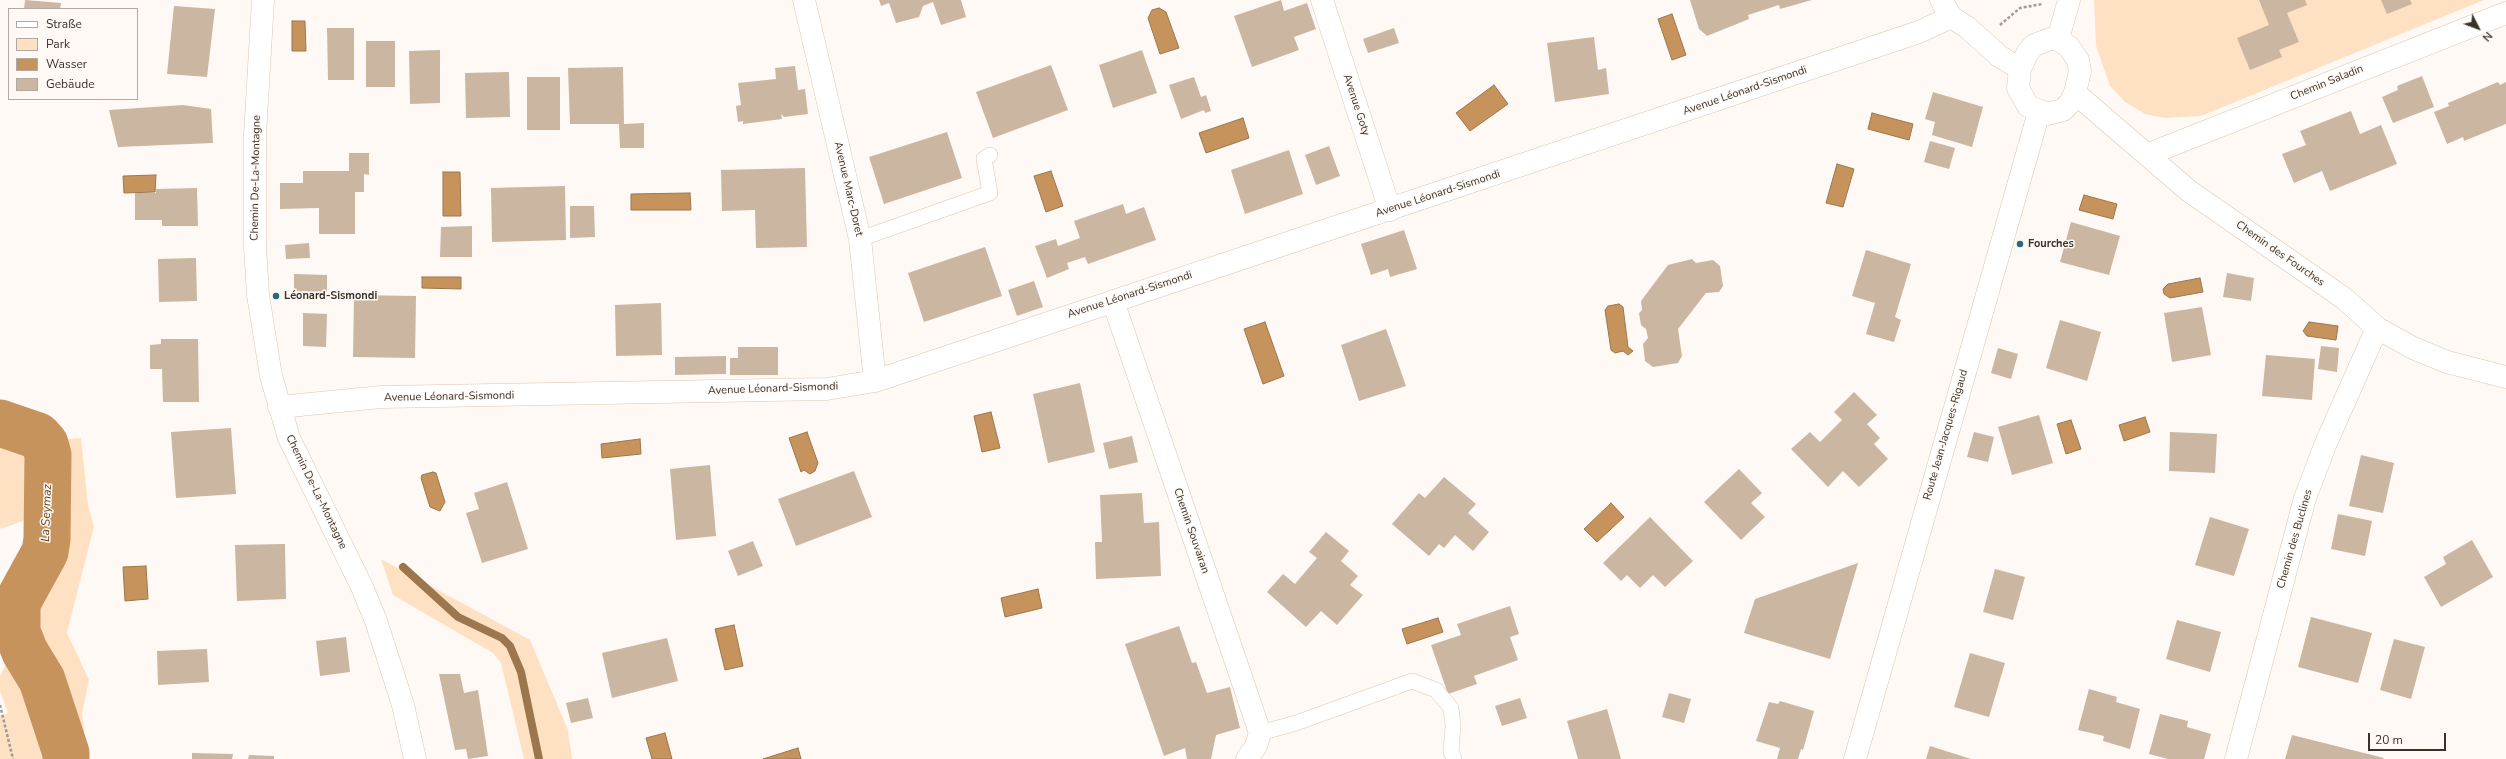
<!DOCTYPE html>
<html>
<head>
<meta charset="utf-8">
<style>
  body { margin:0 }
  #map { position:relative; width:2506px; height:759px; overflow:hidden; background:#fef9f5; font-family:"Nunito Sans",sans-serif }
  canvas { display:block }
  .legend { position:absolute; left:8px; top:8px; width:130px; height:92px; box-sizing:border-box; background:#fef9f5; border:1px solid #b0a9a3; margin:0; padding:5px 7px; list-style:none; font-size:12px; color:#3a3229 }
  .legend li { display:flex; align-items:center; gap:8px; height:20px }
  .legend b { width:20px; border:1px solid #b0a9a3 }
  .north { position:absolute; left:2458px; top:8px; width:40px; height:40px; -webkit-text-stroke:3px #fef9f5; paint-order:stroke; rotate:132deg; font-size:11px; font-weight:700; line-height:16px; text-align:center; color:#3a3229 }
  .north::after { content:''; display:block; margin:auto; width:14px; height:18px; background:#3a3229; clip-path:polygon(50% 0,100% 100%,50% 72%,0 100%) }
  .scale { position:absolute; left:2368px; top:733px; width:78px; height:18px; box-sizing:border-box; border:2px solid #3a3229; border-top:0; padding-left:5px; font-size:12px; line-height:14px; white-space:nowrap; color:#3a3229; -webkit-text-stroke:3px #fef9f5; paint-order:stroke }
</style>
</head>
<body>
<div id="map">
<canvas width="2506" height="759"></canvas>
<ul class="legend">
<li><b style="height:5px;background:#fff"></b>Straße</li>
<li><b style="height:11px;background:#fee1c3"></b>Park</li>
<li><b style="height:11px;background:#c6935d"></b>Wasser</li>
<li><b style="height:11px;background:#cbb6a1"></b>Gebäude</li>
</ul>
<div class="north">N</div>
<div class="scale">20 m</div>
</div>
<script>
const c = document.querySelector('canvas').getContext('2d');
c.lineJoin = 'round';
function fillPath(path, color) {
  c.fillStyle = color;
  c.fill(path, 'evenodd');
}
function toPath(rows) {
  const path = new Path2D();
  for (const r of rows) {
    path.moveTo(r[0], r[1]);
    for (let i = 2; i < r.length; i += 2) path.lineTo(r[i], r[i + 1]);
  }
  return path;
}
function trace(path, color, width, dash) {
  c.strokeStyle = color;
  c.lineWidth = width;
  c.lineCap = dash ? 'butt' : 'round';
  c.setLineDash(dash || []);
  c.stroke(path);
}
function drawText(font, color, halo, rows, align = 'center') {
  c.font = font + ' "Nunito Sans",sans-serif';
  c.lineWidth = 3;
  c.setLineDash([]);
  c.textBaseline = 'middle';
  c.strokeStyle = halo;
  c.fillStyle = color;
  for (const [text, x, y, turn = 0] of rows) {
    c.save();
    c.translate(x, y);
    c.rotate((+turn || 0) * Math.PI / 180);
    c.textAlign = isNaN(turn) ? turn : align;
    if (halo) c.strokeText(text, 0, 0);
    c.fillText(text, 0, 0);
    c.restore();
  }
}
fillPath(toPath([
  [2094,0,2484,0,2201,116,2164,118,2145,114,2125,102,2110,86,2096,46],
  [0,435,33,443,81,438,88,505,94,526,67,633,89,680,82,714,88,759,0,759,0,716,8,713,0,691,0,676,8,660,0,629,0,608,2,597,25,553,25,520,1,529,0,527],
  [381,559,530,640,568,730,572,759,524,759,501,663,493,653,393,595]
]), '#fee1c3');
const water = toPath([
  [1159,8,1166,12,1179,48,1160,54,1148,18,1152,10,1159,8],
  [1672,14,1686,55,1672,60,1658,19,1672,14],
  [292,21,305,21,306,51,292,51,292,21],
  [1494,85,1508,104,1470,131,1456,113,1494,85],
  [1872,113,1913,124,1909,140,1868,129,1872,113],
  [1243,118,1249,138,1206,153,1199,133,1243,118],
  [1837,164,1854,169,1843,207,1826,203,1837,164],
  [1051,171,1063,206,1046,212,1034,176,1051,171],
  [443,172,460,172,461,216,443,216,443,172],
  [156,175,155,192,124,193,123,176,156,175],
  [690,193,691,210,631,210,631,194,690,193],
  [2084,195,2117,204,2113,219,2079,210,2084,195],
  [422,277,461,277,461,289,422,288,422,277],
  [2200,278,2203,292,2170,298,2164,294,2163,289,2168,284,2200,278],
  [1619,304,1623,307,1628,347,1633,351,1628,355,1623,351,1615,353,1611,350,1605,310,1608,306,1619,304],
  [1265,322,1284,376,1263,384,1244,329,1265,322],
  [2309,322,2338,326,2336,340,2307,336,2303,331,2309,322],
  [991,412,1000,448,982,452,974,416,991,412],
  [2145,417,2150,432,2124,441,2119,425,2145,417],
  [2071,420,2081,449,2066,454,2057,424,2071,420],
  [807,432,818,463,815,471,810,474,804,470,801,472,789,438,807,432],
  [640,439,641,454,602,458,601,444,640,439],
  [433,472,436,473,445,502,440,511,430,507,421,478,422,475,433,472],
  [1611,503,1624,517,1597,542,1584,529,1611,503],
  [146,566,148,599,125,601,123,567,146,566],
  [1038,589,1042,608,1005,617,1001,598,1038,589],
  [1438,618,1443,632,1407,644,1402,629,1438,618],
  [734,625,743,666,725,670,715,629,734,625],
  [665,733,672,759,652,759,646,738,665,733],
  [798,748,801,759,763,759,798,748]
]);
fillPath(water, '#c6935d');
trace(water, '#9c764d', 1);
trace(toPath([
  [403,567,458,617,502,638,510,646,521,672,539,759]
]), '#9c764d', 8);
trace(toPath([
  [0,423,38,436,45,444,48,455,47,539,45,552,17,603,17,632,25,652,42,680,66,753,66,759]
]), '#c6935d', 47);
fillPath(toPath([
  [25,0,61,3,60,9,24,9],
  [879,0,961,0,966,17,941,25,933,2,923,6,919,17,896,23,889,3,881,6],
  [1281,0,1284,11,1307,3,1316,29,1294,37,1299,50,1252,67,1234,16],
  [1690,0,1812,0,1780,9,1779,5,1748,15,1749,19,1707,36,1699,29],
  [2259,0,2305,0,2307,5,2287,13,2299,42,2279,50,2282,57,2250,70,2237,38,2269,25],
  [2381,0,2410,0,2412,4,2387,14],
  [174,6,215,9,207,77,167,74],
  [327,28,354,28,354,80,328,80],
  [1394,28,1399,43,1368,53,1363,39],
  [1594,37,1598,70,1606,68,1609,94,1555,102,1547,43],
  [366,41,395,41,395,87,366,87],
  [440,50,440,103,410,104,409,51],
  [1142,50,1157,93,1113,108,1099,65],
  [1051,65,1068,110,993,138,976,92],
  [795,66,798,90,805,89,808,114,784,117,781,114,782,119,743,124,743,121,738,122,736,106,741,105,738,83,776,79,775,68],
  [623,67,624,124,644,123,644,148,620,148,619,124,570,124,568,68],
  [509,72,510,117,466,118,465,73],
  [2422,76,2434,107,2393,123,2382,97,2398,90,2397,86],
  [527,77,560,77,560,130,527,130],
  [1194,77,1201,97,1206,95,1211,111,1205,113,1204,110,1181,119,1169,85],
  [2498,82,2500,85,2506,82,2506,124,2464,141,2463,137,2447,144,2434,112,2449,106,2448,103],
  [1933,92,1983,107,1972,147,1932,135,1935,122,1925,119],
  [183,105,211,109,213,143,118,147,109,110],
  [2351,111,2360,134,2381,125,2397,164,2330,191,2322,171,2294,183,2282,154,2306,145,2300,131],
  [947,132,962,178,884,204,869,157],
  [1930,141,1955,148,1949,169,1924,162],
  [1329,146,1340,176,1316,185,1305,155],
  [1289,150,1303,194,1245,214,1231,170],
  [349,153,369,153,369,175,364,174,364,192,355,192,355,234,319,234,319,208,280,209,280,183,303,183,303,171,349,171],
  [805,168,807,247,756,248,755,210,722,211,721,170],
  [565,186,566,240,492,242,491,188],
  [197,188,198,226,162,226,162,220,135,220,135,193,156,193,156,189],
  [1123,204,1126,214,1144,207,1156,240,1088,264,1085,257,1067,263,1069,269,1047,278,1035,246,1056,239,1058,246,1080,238,1074,221],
  [570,206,594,206,595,237,570,238],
  [2071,222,2120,236,2109,275,2060,262],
  [472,226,472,257,440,257,441,227],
  [1404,230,1417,269,1390,277,1388,269,1371,275,1361,244],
  [309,243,310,258,286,259,285,245],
  [985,247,1002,296,924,322,908,273],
  [1866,250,1911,264,1895,317,1901,320,1894,342,1866,334,1875,303,1852,296],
  [196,258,197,301,159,302,158,259],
  [1692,259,1696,263,1713,260,1720,266,1723,286,1719,292,1706,293,1678,329,1682,356,1678,363,1653,367,1645,361,1643,344,1648,338,1646,329,1641,325,1639,313,1642,310,1641,301,1668,265],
  [2227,273,2254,278,2251,301,2223,297],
  [294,274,327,275,327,292,294,291],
  [1034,281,1043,307,1017,316,1008,290],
  [354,295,416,296,415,358,353,357],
  [661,303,662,355,616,356,615,305],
  [2202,307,2211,355,2172,362,2164,313],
  [303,313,327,314,326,347,303,346],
  [2060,320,2101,332,2087,381,2046,368],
  [1386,329,1406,386,1359,401,1341,345],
  [161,339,198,339,199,402,163,402,162,369,150,369,150,345,161,344],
  [2321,346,2339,348,2337,372,2318,369],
  [738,347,778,347,778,375,730,375,730,358,738,358],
  [1998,348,2018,354,2011,379,1991,373],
  [2266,355,2315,359,2312,400,2262,396],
  [726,356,726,374,675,375,675,357],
  [1080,383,1095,452,1048,463,1033,394],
  [1854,392,1877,415,1867,424,1880,438,1874,444,1888,459,1859,487,1843,471,1828,487,1791,449,1810,432,1820,442,1842,420,1834,412],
  [2039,415,2053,463,2012,475,1998,427],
  [231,428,236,494,176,498,171,432],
  [1974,432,1994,437,1988,462,1967,457],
  [2170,432,2217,434,2215,473,2169,471],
  [1132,436,1138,462,1109,469,1103,443],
  [2361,455,2394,463,2383,513,2349,506],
  [710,465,716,536,676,540,670,469],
  [1739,469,1762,493,1751,503,1765,517,1741,540,1704,502],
  [854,471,872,517,796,546,778,499],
  [1444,477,1476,504,1468,513,1489,532,1473,551,1455,535,1444,548,1439,544,1429,556,1392,524,1419,493,1425,498],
  [507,482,528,549,482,563,466,513,479,509,474,493],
  [1142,493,1144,523,1159,522,1161,576,1096,579,1095,542,1102,542,1100,495],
  [2338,514,2372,521,2365,556,2331,549],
  [1650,517,1693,561,1665,587,1653,575,1640,588,1627,575,1621,581,1603,563],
  [2210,517,2249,529,2234,576,2195,565],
  [1326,532,1349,551,1341,561,1358,576,1350,585,1363,595,1337,625,1321,611,1306,627,1267,592,1283,574,1295,584,1317,558,1309,552],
  [2472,540,2493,577,2441,607,2424,577,2446,564,2443,557],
  [753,541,763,566,738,576,728,551],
  [285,544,286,599,237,601,235,545],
  [1858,563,1830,659,1744,633,1755,599],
  [1995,569,2025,577,2013,620,1983,612],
  [1510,606,1519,634,1510,637,1518,660,1474,676,1477,684,1448,694,1431,645,1461,635,1457,624],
  [2311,617,2372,633,2358,683,2298,667],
  [2177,620,2221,632,2210,672,2166,659],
  [1179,626,1192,663,1196,662,1207,693,1230,687,1240,728,1216,735,1211,759,1187,759,1185,748,1164,756,1125,644],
  [346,637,350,672,320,676,316,641],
  [667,638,678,681,612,698,602,653],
  [2394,639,2425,647,2411,699,2380,690],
  [207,649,209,682,158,685,157,651],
  [1970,653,2005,663,1989,717,1954,707],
  [439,674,460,674,464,693,478,690,488,756,468,759,466,749,455,750],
  [2089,689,2117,697,2116,702,2140,709,2130,749,2103,741,2104,736,2078,730],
  [1669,693,1691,699,1684,723,1662,717],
  [588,698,593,718,571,723,566,703],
  [1520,698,1527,718,1502,726,1495,706],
  [1780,701,1814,711,1803,750,1801,749,1798,759,1777,759,1780,748,1756,741,1769,702,1778,704],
  [1607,709,1621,759,1578,759,1567,721],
  [2160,714,2188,721,2187,727,2211,734,2204,759,2168,759,2149,754],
  [2292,735,2384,758,2383,759,2285,759],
  [1930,746,1971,759,1926,759],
  [192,753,233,754,232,759,192,759],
  [249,755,274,756,274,759,248,759]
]), '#cbb6a1');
const lane = toPath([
  [860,239,990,193,984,159,990,155],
  [1260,733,1296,723,1412,681,1436,690,1451,708,1453,725,1451,752,1454,759]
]);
const street = toPath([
  [804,0,860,239,875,381],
  [1322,0,1390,210],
  [1941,0,1951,17,1967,27,1999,56,2020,69],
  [2075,93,2189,191,2345,299,2377,328,2413,348,2447,362,2506,377],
  [2149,154,2506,13],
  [1113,301,1254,715,1260,733,1256,746,1247,759],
  [279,407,381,397,827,389,875,381,1919,32,1951,17],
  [2236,759,2305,498,2326,443,2377,328]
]);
const secondary = toPath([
  [263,0,255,135,255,246,258,295,271,376,289,438,362,587,376,621,403,705,415,759],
  [2050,39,2058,39,2069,47,2078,60,2080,71,2075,93,2070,103,2063,110,2047,114,2028,106,2018,88,2020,69,2028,52,2034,45,2050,39],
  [2058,39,2069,0],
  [1855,759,2039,112]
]);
trace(lane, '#dbc6b0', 16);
trace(street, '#dbc6b0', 23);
trace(secondary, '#dbc6b0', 23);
trace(toPath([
  [2000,25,2020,8,2042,4],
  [0,705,13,759]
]), '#a09a93', 2.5, [3, 2]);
trace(lane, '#fff', 15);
trace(street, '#fff', 22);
trace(secondary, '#fff', 22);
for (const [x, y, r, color] of [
  [2020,244,4,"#266a7b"],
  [276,296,4,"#266a7b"]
]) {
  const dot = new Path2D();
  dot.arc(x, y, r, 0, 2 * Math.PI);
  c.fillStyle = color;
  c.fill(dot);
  trace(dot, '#fef9f5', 1.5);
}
drawText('11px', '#3a3229', '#fef9f5', [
  ["Chemin Saladin",2327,83,-22],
  ["Avenue Léonard-Sismondi",1745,91,-19],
  ["Avenue Goty",1356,105,72],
  ["Chemin De-La-Montagne",256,178,-89],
  ["Avenue Marc-Doret",848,189,77],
  ["Avenue Léonard-Sismondi",1438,194,-18],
  ["Chemin des Fourches",2280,254,35],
  ["Avenue Léonard-Sismondi",1130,295,-18],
  ["Avenue Léonard-Sismondi",773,389,-2],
  ["Avenue Léonard-Sismondi",449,397,-1],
  ["Route Jean-Jacques-Rigaud",1946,435,-74],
  ["Chemin De-La-Montagne",316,492,64],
  ["Chemin Souvairan",1191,531,71],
  ["Chemin des Buclines",2295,539,-74]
]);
drawText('bold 11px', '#3a3229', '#fef9f5', [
  ["Fourches",2028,244],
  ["Léonard-Sismondi",284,296]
], 'left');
drawText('italic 12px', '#5e3c11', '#fef9f5', [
  ["La Seymaz",47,513,-88]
]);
</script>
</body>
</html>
